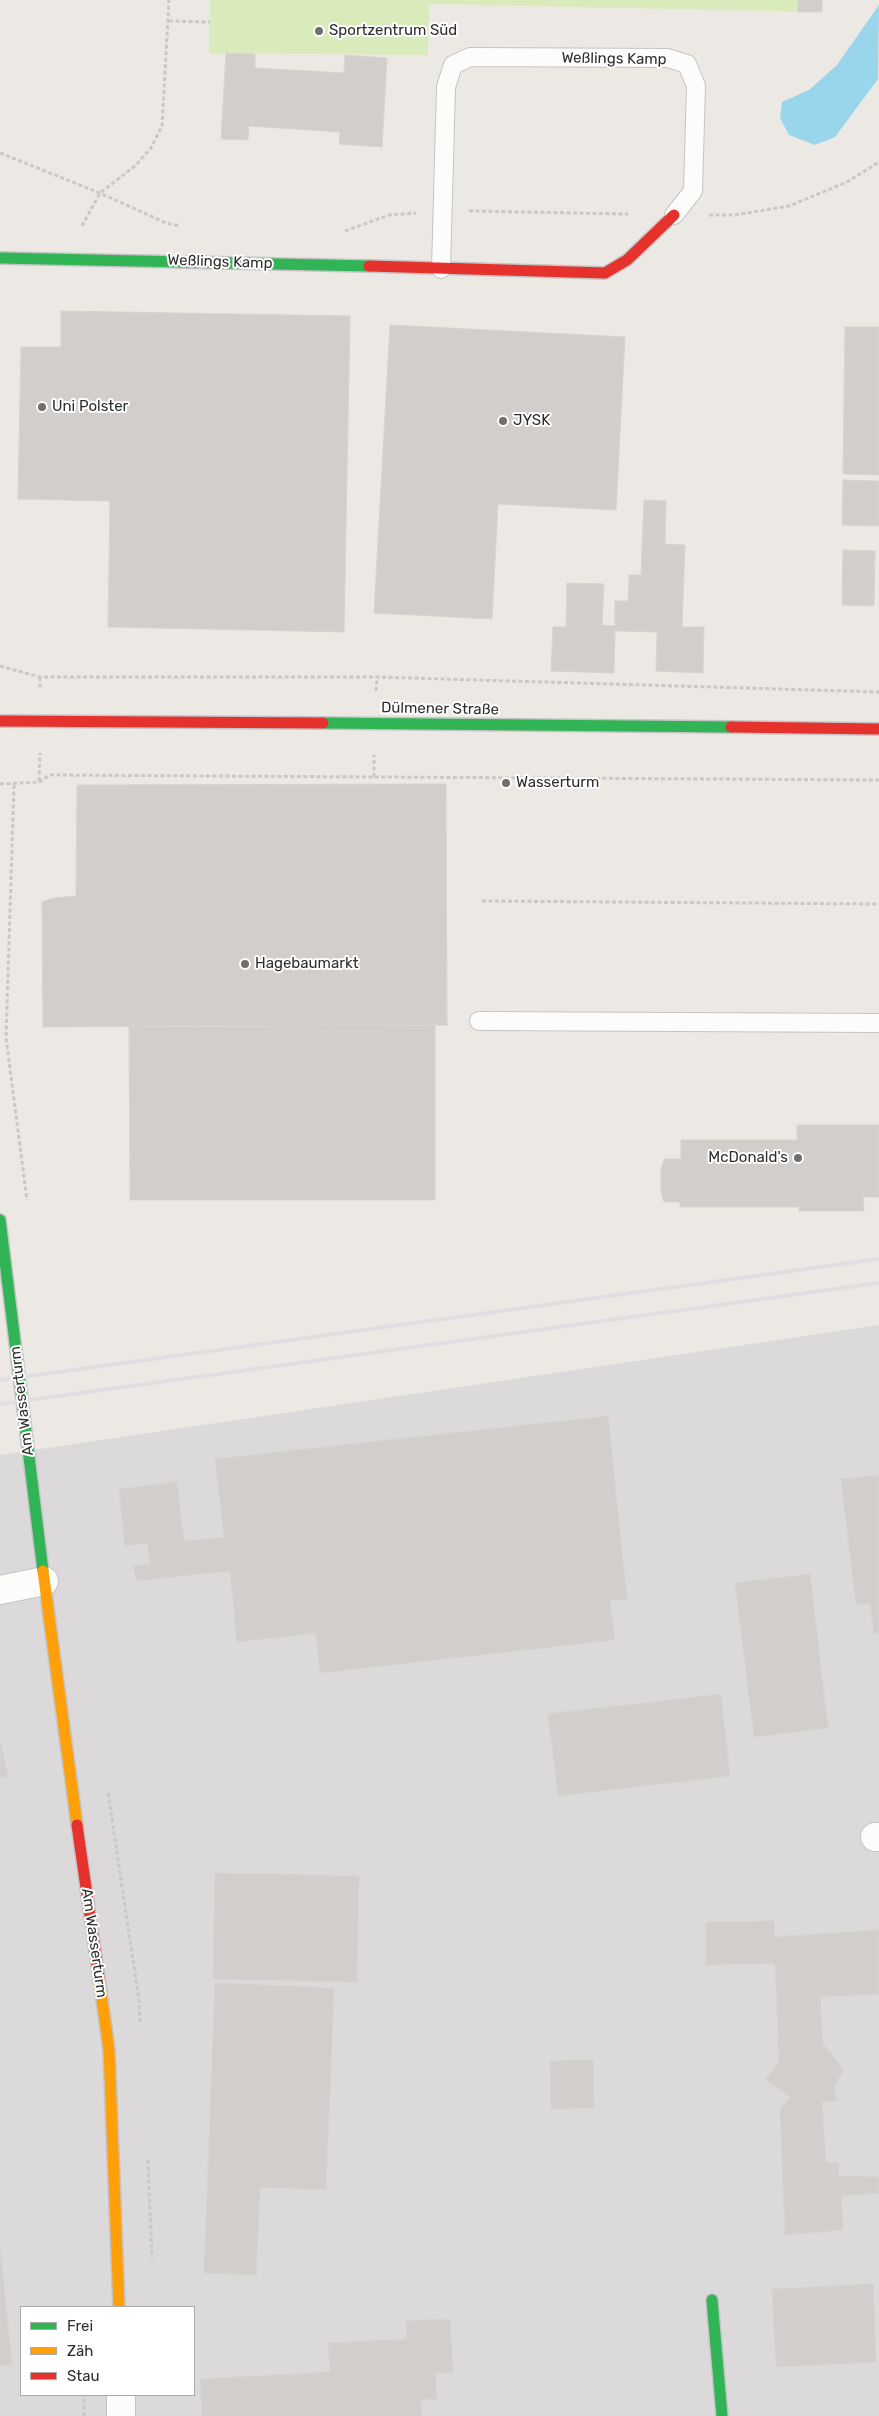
<!DOCTYPE html>
<html>
<head>
<meta charset="utf-8">
<style>
  body { margin:0 }
  #map { position:relative; width:879px; height:2416px; overflow:hidden; background:#ece8e4; font-family:Rubik,sans-serif }
  canvas { display:block }
  .legend { position:absolute; left:20px; top:2306px; width:175px; height:90px; box-sizing:border-box; background:#fff; border:1px solid #ababab; margin:0; padding:6px 9px; list-style:none; font-size:15px; color:#2e2e2e }
  .legend li { display:flex; align-items:center; gap:10px; height:25px }
  .legend b { width:25px; border:1px solid #ababab }
</style>
</head>
<body>
<div id="map">
<canvas width="879" height="2416"></canvas>
<ul class="legend">
<li><b style="height:6px;background:#30b455"></b>Frei</li>
<li><b style="height:6px;background:#ff9f0a"></b>Zäh</li>
<li><b style="height:6px;background:#e5322d"></b>Stau</li>
</ul>
</div>
<script>
const c = document.querySelector('canvas').getContext('2d');
c.lineJoin = 'round';
function fillPath(path, color) {
  c.fillStyle = color;
  c.fill(path, 'evenodd');
}
function toPath(rows) {
  const path = new Path2D();
  for (const r of rows) {
    path.moveTo(r[0], r[1]);
    for (let i = 2; i < r.length; i += 2) path.lineTo(r[i], r[i + 1]);
  }
  return path;
}
function trace(path, color, width, dash) {
  c.strokeStyle = color;
  c.lineWidth = width;
  c.lineCap = dash ? 'butt' : 'round';
  c.setLineDash(dash || []);
  c.stroke(path);
}
function drawText(font, color, halo, rows, align = 'center') {
  c.font = font + ' Rubik,sans-serif';
  c.lineWidth = 4;
  c.setLineDash([]);
  c.textBaseline = 'middle';
  c.strokeStyle = halo;
  c.fillStyle = color;
  for (const [text, x, y, turn = 0] of rows) {
    c.save();
    c.translate(x, y);
    c.rotate((+turn || 0) * Math.PI / 180);
    c.textAlign = isNaN(turn) ? turn : align;
    if (halo) c.strokeText(text, 0, 0);
    c.fillText(text, 0, 0);
    c.restore();
  }
}
fillPath(toPath([
  [879,1325,879,2416,0,2416,0,1455],
  [21,2307,194,2307,194,2395,21,2395]
]), '#dcd9db');
fillPath(toPath([
  [210,0,822,0,822,12,429,4,428,55,209,53]
]), '#d9eabb');
fillPath(toPath([
  [879,5,878,79,835,137,815,145,789,135,780,118,782,102,809,90,837,65]
]), '#99d6ec');
const building = toPath([
  [798,0,822,0,822,12,798,12,798,0],
  [226,53,255,54,255,68,344,73,345,55,387,58,382,147,339,144,340,132,249,126,248,140,221,139,226,53],
  [61,311,350,316,344,632,108,627,110,501,18,499,21,347,61,347,61,311],
  [390,325,625,337,616,510,498,504,492,619,374,613,390,325],
  [845,327,879,327,879,475,843,474,845,327],
  [843,480,879,481,879,526,842,525,843,480],
  [644,500,666,501,665,544,685,545,682,627,704,627,703,673,656,671,657,632,615,631,614,673,551,671,553,627,566,627,567,583,604,584,602,625,615,626,615,601,628,601,629,575,641,575,644,500],
  [843,550,875,551,874,606,842,605,843,550],
  [446,784,447,1025,43,1027,42,902,54,898,76,896,77,785,446,784],
  [435,1025,435,1200,130,1200,129,1026,435,1025],
  [797,1125,879,1125,879,1197,863,1197,864,1211,799,1211,799,1207,680,1207,680,1202,664,1202,661,1192,661,1169,664,1159,681,1159,681,1140,797,1140,797,1125],
  [608,1416,627,1599,610,1601,615,1640,320,1673,316,1633,237,1642,230,1571,136,1581,134,1566,150,1564,148,1543,125,1546,119,1489,177,1482,184,1541,224,1537,215,1459,608,1416],
  [879,1475,879,1633,874,1634,870,1603,856,1605,841,1479,879,1475],
  [810,1574,828,1728,754,1737,735,1583,810,1574],
  [721,1694,730,1776,558,1796,548,1714,721,1694],
  [0,1740,8,1776,0,1778,0,1740],
  [215,1873,359,1876,357,1982,213,1979,215,1873],
  [774,1921,775,1937,879,1930,879,1994,820,1997,823,2044,844,2070,834,2086,837,2101,822,2102,826,2162,838,2162,839,2176,879,2177,879,2193,841,2196,843,2230,785,2235,780,2109,791,2097,765,2080,779,2061,775,1963,706,1965,706,1922,774,1921],
  [215,1983,334,1988,326,2190,260,2187,256,2275,204,2273,215,1983],
  [593,2060,594,2108,551,2109,550,2061,593,2060],
  [0,2246,12,2365,0,2366,0,2246],
  [873,2284,876,2362,776,2367,772,2289,873,2284],
  [450,2319,453,2373,435,2373,437,2399,421,2399,422,2416,202,2416,200,2379,330,2372,328,2343,407,2339,406,2321,450,2319]
]);
fillPath(building, '#d1cecb');
trace(building, '#d7d4d0', 1);
const lane = toPath([
  [441,269,446,87,453,65,470,57,668,58,687,64,696,86,693,191,674,215],
  [479,1021,879,1023]
]);
const street = toPath([
  [0,1590,44,1581],
  [875,1837,879,1837],
  [121,2416,121,2395]
]);
const fast = toPath([
  [0,258,369,266],
  [323,723,731,727],
  [0,1220,43,1571],
  [712,2300,722,2416]
]);
const slow = toPath([
  [43,1571,77,1825],
  [99,1978,109,2050,119,2307]
]);
const jam = toPath([
  [369,266,605,273,627,260,674,215],
  [0,721,323,723],
  [731,727,879,729],
  [77,1825,99,1978]
]);
trace(lane, '#c5c4c5', 20);
trace(street, '#c5c4c5', 30);
trace(fast, '#c5c4c5', 14);
trace(slow, '#c5c4c5', 14);
trace(jam, '#c5c4c5', 14);
trace(toPath([
  [169,21,210,22],
  [0,153,100,193,166,223,180,226],
  [469,211,628,214],
  [709,215,735,215,789,206,847,182,879,162],
  [82,226,100,193,135,166,151,148,162,126,169,0],
  [345,231,389,215,416,213],
  [0,666,40,677,377,677,879,692],
  [40,677,40,689],
  [376,691,377,678],
  [374,777,374,755],
  [39,781,40,753],
  [0,784,39,782,50,775,879,780],
  [14,785,6,1038,27,1200],
  [482,901,879,904],
  [108,1793,139,2000,140,2024],
  [148,2160,152,2259],
  [84,2416,84,2395]
]), '#c9c9c8', 3, [4, 2.5]);
trace(lane, '#fcfcfb', 18);
trace(street, '#fcfcfb', 28);
trace(fast, '#30b455', 11);
trace(slow, '#ff9f0a', 11);
trace(jam, '#e5322d', 11);
trace(toPath([
  [0,1380,879,1259],
  [0,1404,879,1283]
]), '#dfdfe1', 4);
for (const [x, y, r, color] of [
  [319,31,5,"#706f6e"],
  [42,407,5,"#706f6e"],
  [503,421,5,"#706f6e"],
  [506,783,5,"#706f6e"],
  [245,964,5,"#706f6e"],
  [798,1158,5,"#706f6e"]
]) {
  const dot = new Path2D();
  dot.arc(x, y, r, 0, 2 * Math.PI);
  c.fillStyle = color;
  c.fill(dot);
  trace(dot, '#fff', 2);
}
drawText('15px', '#2e2e2e', '#fff', [
  ["Sportzentrum Süd",329,31],
  ["Uni Polster",52,407],
  ["JYSK",513,421],
  ["Wasserturm",516,783],
  ["Hagebaumarkt",255,964],
  ["McDonald's",788,1158,"right"]
], 'left');
drawText('15px', '#2e2e2e', '#fff', [
  ["Weßlings Kamp",614,59,1],
  ["Weßlings Kamp",220,262,2],
  ["Dülmener Straße",440,709,1],
  ["Am Wasserturm",22,1401,-97],
  ["Am Wasserturm",94,1943,82]
]);
</script>
</body>
</html>
